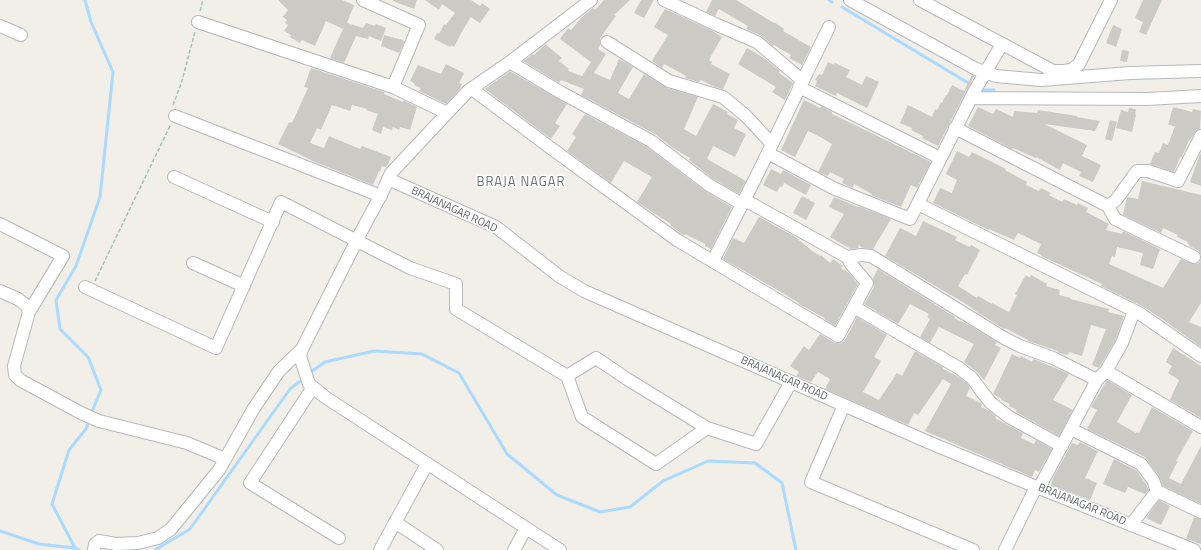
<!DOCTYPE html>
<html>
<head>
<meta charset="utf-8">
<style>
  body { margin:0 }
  canvas { display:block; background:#f1efe8 }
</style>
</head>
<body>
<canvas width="1201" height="550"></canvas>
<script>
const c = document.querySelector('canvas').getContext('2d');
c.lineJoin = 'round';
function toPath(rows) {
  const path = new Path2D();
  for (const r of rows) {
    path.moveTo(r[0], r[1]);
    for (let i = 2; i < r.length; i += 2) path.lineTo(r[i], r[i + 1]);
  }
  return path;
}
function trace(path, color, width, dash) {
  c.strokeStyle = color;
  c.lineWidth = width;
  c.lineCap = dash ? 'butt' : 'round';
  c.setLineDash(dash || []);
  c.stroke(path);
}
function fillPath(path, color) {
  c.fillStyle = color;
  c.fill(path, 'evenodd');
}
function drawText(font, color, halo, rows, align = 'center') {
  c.font = font + ' "Titillium Web",sans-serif';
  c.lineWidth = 3.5;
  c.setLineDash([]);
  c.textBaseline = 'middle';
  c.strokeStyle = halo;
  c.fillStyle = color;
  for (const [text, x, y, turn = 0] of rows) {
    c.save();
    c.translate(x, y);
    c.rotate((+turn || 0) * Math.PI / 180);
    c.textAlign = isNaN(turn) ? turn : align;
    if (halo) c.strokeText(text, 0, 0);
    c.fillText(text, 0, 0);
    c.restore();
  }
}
trace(toPath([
  [85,0,91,22,113,72,100,197,76,266,56,300,60,329,88,357,101,390,91,414],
  [829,0,832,2],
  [842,7,970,84],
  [983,90,994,90],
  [308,374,325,362,374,351,422,354,459,373,507,454,557,495,600,512,630,507,663,481,708,461,755,463,782,483,796,550],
  [0,531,39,544,75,548],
  [79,550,75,548,52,504,69,450,86,429,89,420],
  [155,550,190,529,290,389,304,378]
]), '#aadaff', 3);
fillPath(toPath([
  [278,0,342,0,354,5,347,23,363,28,366,23,375,26,376,24,386,28,381,41,369,36,368,39,356,36,344,63,330,58,343,29,326,21,315,46,302,40,300,43,290,37,291,35,284,31,288,25,285,23,287,20,283,17,288,10],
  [393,0,417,0,414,9,393,1],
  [425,0,471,0,480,6,482,3,490,9,480,23,471,17,464,28,454,47,451,45,450,47,434,39,437,33,439,34,444,24,446,25,455,13,442,4,439,10],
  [604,0,630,0,614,15,616,16,600,38,600,45,598,49,606,54,594,73,610,80,619,59,633,67,618,93,629,99,644,74,667,88,698,97,684,129,696,136,713,104,728,112,727,114,738,120,734,128,746,134,735,157,713,146,707,159,746,181,739,194,713,179,689,160,690,158,673,148,655,134,581,95,584,89,561,80,559,83,523,61,533,54,534,55,545,44,562,58,559,61,569,69,568,71,582,76,591,62,560,39,568,28,571,30,582,17,593,8,595,10],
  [641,0,654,0,644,18,634,13],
  [712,0,736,0,774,23,774,22,784,29,783,31,811,47,802,65,789,58,791,55,774,45,773,46,760,35,746,29,748,26,719,9,715,16,706,12],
  [1143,0,1162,0,1146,35,1139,32,1143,22,1135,18],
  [665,9,709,29,722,37,709,60,712,62,711,64,730,74,723,89,715,87,701,80,699,82,685,78,686,76,664,64,662,68,652,61,668,35,654,27],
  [1113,25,1122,29,1116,47,1106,43],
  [384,35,403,40,404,42,399,53,381,46],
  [747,48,764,58,780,71,779,73,793,83,785,100,772,92,776,87,738,64],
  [1122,50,1129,51,1127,62,1120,61],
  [828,62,834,65,835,63,850,70,846,77,862,85,866,76,879,82,867,108,837,93,836,96,815,86,817,81,815,80,819,74,822,75],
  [446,64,464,73,459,83,462,84,459,90,446,104,419,91,421,88,414,85,414,83,410,81,418,65,441,74],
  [311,68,384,92,384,94,403,102,403,100,417,107,410,130,400,127,399,130,393,127,392,130,383,127,381,134,372,130,378,114,366,110,367,109,352,105,350,111,332,105,321,130,317,128,310,143,324,148,329,136,360,149,362,146,391,157,387,166,386,167,382,166,380,172,379,171,373,185,315,162,278,144,289,122,292,123,308,88,304,87],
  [510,71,567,104,555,123,560,126,551,139,485,89],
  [972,75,974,76,938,146,922,138,923,136,911,130,912,128,900,123,908,105,932,117,935,109,937,110,941,102,942,103,946,95,947,95,952,85,964,91],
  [804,100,820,108,821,106,832,112,832,114,931,162,917,188,911,185,901,207,871,195,872,194,854,184,853,188,842,183,844,179,830,172,828,176,818,172,832,144,822,138,808,131,795,157,781,150],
  [978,107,993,114,996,109,1013,117,1014,111,1037,113,1038,110,1077,116,1077,117,1100,121,1095,131,1044,124,1087,145,1082,156,1101,165,1093,182,1079,176,1081,172,1063,163,1060,170,1036,157,1036,158,1013,148,1012,149,968,126],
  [1173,107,1192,112,1193,109,1201,111,1200,129,1197,130,1190,140,1189,140,1185,150,1181,158,1180,157,1174,172,1150,164,1155,152,1159,153,1163,143,1168,145,1175,126,1168,125],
  [1129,108,1136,109,1135,114,1136,115,1132,132,1116,128,1121,110,1128,112],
  [585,114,647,147,705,191,732,207,711,249,705,246,705,244,685,234,684,235,681,234,670,225,671,224,637,202,652,177,624,161,611,183,567,151,576,137,572,134],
  [1110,120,1117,122,1112,141,1105,139],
  [957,151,969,157,972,152,1006,169,1005,170,1027,182,1026,185,1039,191,1041,188,1051,193,1049,195,1062,202,1064,199,1077,205,1078,203,1088,208,1086,212,1109,224,1106,230,1122,234,1123,231,1160,249,1153,269,1140,265,1143,253,1117,247,1115,257,1112,256,1109,264,1163,288,1181,259,1194,264,1199,263,1201,259,1201,303,1189,322,1201,327,1201,347,1169,324,1170,324,1142,306,1101,286,1102,284,1041,256,1042,255,1037,253,1041,244,1018,233,1014,240,989,229,989,230,933,203,940,188,952,193,957,180,946,174],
  [1200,154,1201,154,1201,186,1190,182],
  [771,169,781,174,783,170,811,185,806,195,784,183,782,187,780,186,777,192,763,185],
  [1142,181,1201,195,1201,255,1198,250,1189,246,1190,245,1187,243,1188,242,1177,237,1178,235,1163,228,1161,233,1123,215,1127,197,1138,199],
  [802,196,815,203,806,220,793,213],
  [834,197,858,207,858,206,891,219,873,249,863,248,859,245,858,248,851,249,830,237,844,214,829,207],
  [759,217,794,236,811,250,820,256,821,255,830,263,833,259,843,266,841,268,849,273,858,284,835,326,824,319,825,318,799,304,799,303,783,293,723,259,733,238,744,243],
  [923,221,957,237,955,240,970,247,971,245,980,250,967,275,965,274,958,286,977,298,978,296,992,304,992,303,1009,312,1017,295,1015,294,1026,275,1030,278,1031,275,1047,284,1046,286,1060,290,1059,295,1071,298,1070,299,1109,309,1108,312,1124,316,1115,341,1100,366,1099,368,1092,365,1106,329,1091,325,1082,356,1069,352,1068,355,1059,353,1058,351,1028,341,1028,340,1005,328,1004,329,977,312,971,307,885,256,900,228,916,236],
  [878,269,955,317,954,318,969,325,997,342,995,345,1001,348,984,380,977,372,964,362,974,344,939,327,930,343,920,337,930,319,927,317,929,314,910,304,898,324,864,304,874,287,874,282,873,278],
  [857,317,887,335,874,357,881,361,863,392,879,400,897,373,902,376,915,351,943,367,943,369,957,376,967,383,970,388,966,396,981,403,982,404,981,407,988,410,996,416,995,418,1023,433,1021,438,1034,444,1036,440,1052,449,1039,472,1035,470,1032,477,925,431,951,384,943,379,918,415,914,413,908,425,825,389,830,379,818,372,811,382,796,376,799,372,790,366,804,346,809,350,820,334,835,343,841,343,845,340],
  [1173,348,1201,366,1201,418,1170,400,1179,380,1168,373,1172,366,1166,362],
  [1012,354,1020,358,1021,356,1032,362,1034,359,1069,374,1053,400,1073,410,1059,436,1016,412,1017,410,1009,406,1010,404,1001,400,1002,399,993,394],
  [1107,380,1132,395,1117,422,1136,433,1137,432,1139,433,1152,407,1193,431,1176,461,1178,461,1169,478,1181,484,1201,446,1201,504,1163,486,1159,476,1145,457,1087,429,1097,410,1091,407],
  [1080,442,1098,451,1085,478,1097,483,1090,500,1051,485,1053,478,1072,443,1078,445],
  [1114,459,1136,470,1146,484,1149,490,1145,494,1128,487,1125,493,1103,484],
  [1159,500,1170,506,1161,525,1146,518],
  [1194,517,1201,519,1201,544,1186,539]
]), '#cccac5');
const minor = toPath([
  [363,0,419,25,393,87],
  [664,0,715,24,757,42,803,81],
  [850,0,976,69,996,76,1041,80,1130,73,1201,71],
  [920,0,1053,71,1064,71,1071,70,1079,64,1111,0],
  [198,22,393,87,447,113],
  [0,26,21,35],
  [607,42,669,81,723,97,746,116,772,144],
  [510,62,560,92,651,141,709,185,742,204],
  [799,87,940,158],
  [472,89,552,149,677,240,838,336,867,283,851,264,847,257,745,200],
  [971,98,1147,99,1201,96],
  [175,116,381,196],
  [955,128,1108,206,1115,219,1194,257],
  [768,153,833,188,910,219,975,90,1002,44],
  [174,177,273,222],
  [388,179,496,227,559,276,584,291,928,442,1039,488,1194,550],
  [918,204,1139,313,1201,356],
  [1108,206,1116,200,1137,171,1148,171,1178,181,1201,136],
  [0,224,63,256,29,312],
  [847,257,861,255,871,256,1004,338,1020,346,1053,358,1097,380],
  [713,261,756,177,829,27],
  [193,263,244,286],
  [85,287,216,348,281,202,410,268,456,284,456,309,567,376,582,417,656,464,707,428],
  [0,291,18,299,27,306,29,312,14,366,15,375,20,380,81,413,99,421,187,443,225,459],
  [854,307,959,368,972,378,982,392,991,403,1009,417,1062,446],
  [302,349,300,356,309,384,325,397,560,550],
  [1106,371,1201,427],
  [567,376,596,358,627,379,707,428,756,444,791,382],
  [313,387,250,483,339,538],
  [844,405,811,482,973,550],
  [1071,429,1141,464,1153,480,1157,491],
  [1039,488,1097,380,1106,371,1122,343,1134,311],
  [395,522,437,550],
  [1131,525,1157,491,1201,512],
  [94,550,95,544,99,541,116,544,138,543,158,538,171,529,219,470,254,408,279,371,302,349,361,232,383,191,391,173,468,91,510,62,591,0],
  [380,550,427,464],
  [514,550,526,528],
  [1005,550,1036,487]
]);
trace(minor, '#b5b8bc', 14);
trace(toPath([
  [200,11,203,0],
  [173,105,181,84,195,32],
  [95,281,170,126]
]), '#9cc7a9', 1.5, [4, 2]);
trace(minor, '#fff', 12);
drawText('11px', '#5f6368', '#fff', [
  ["BRAJANAGAR ROAD",454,210,25],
  ["BRAJANAGAR ROAD",784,379,24],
  ["BRAJANAGAR ROAD",1082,505,22]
]);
c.letterSpacing = '1px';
drawText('13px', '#70757a', '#fff', [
  ["BRAJA NAGAR",521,183]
]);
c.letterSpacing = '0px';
</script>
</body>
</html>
